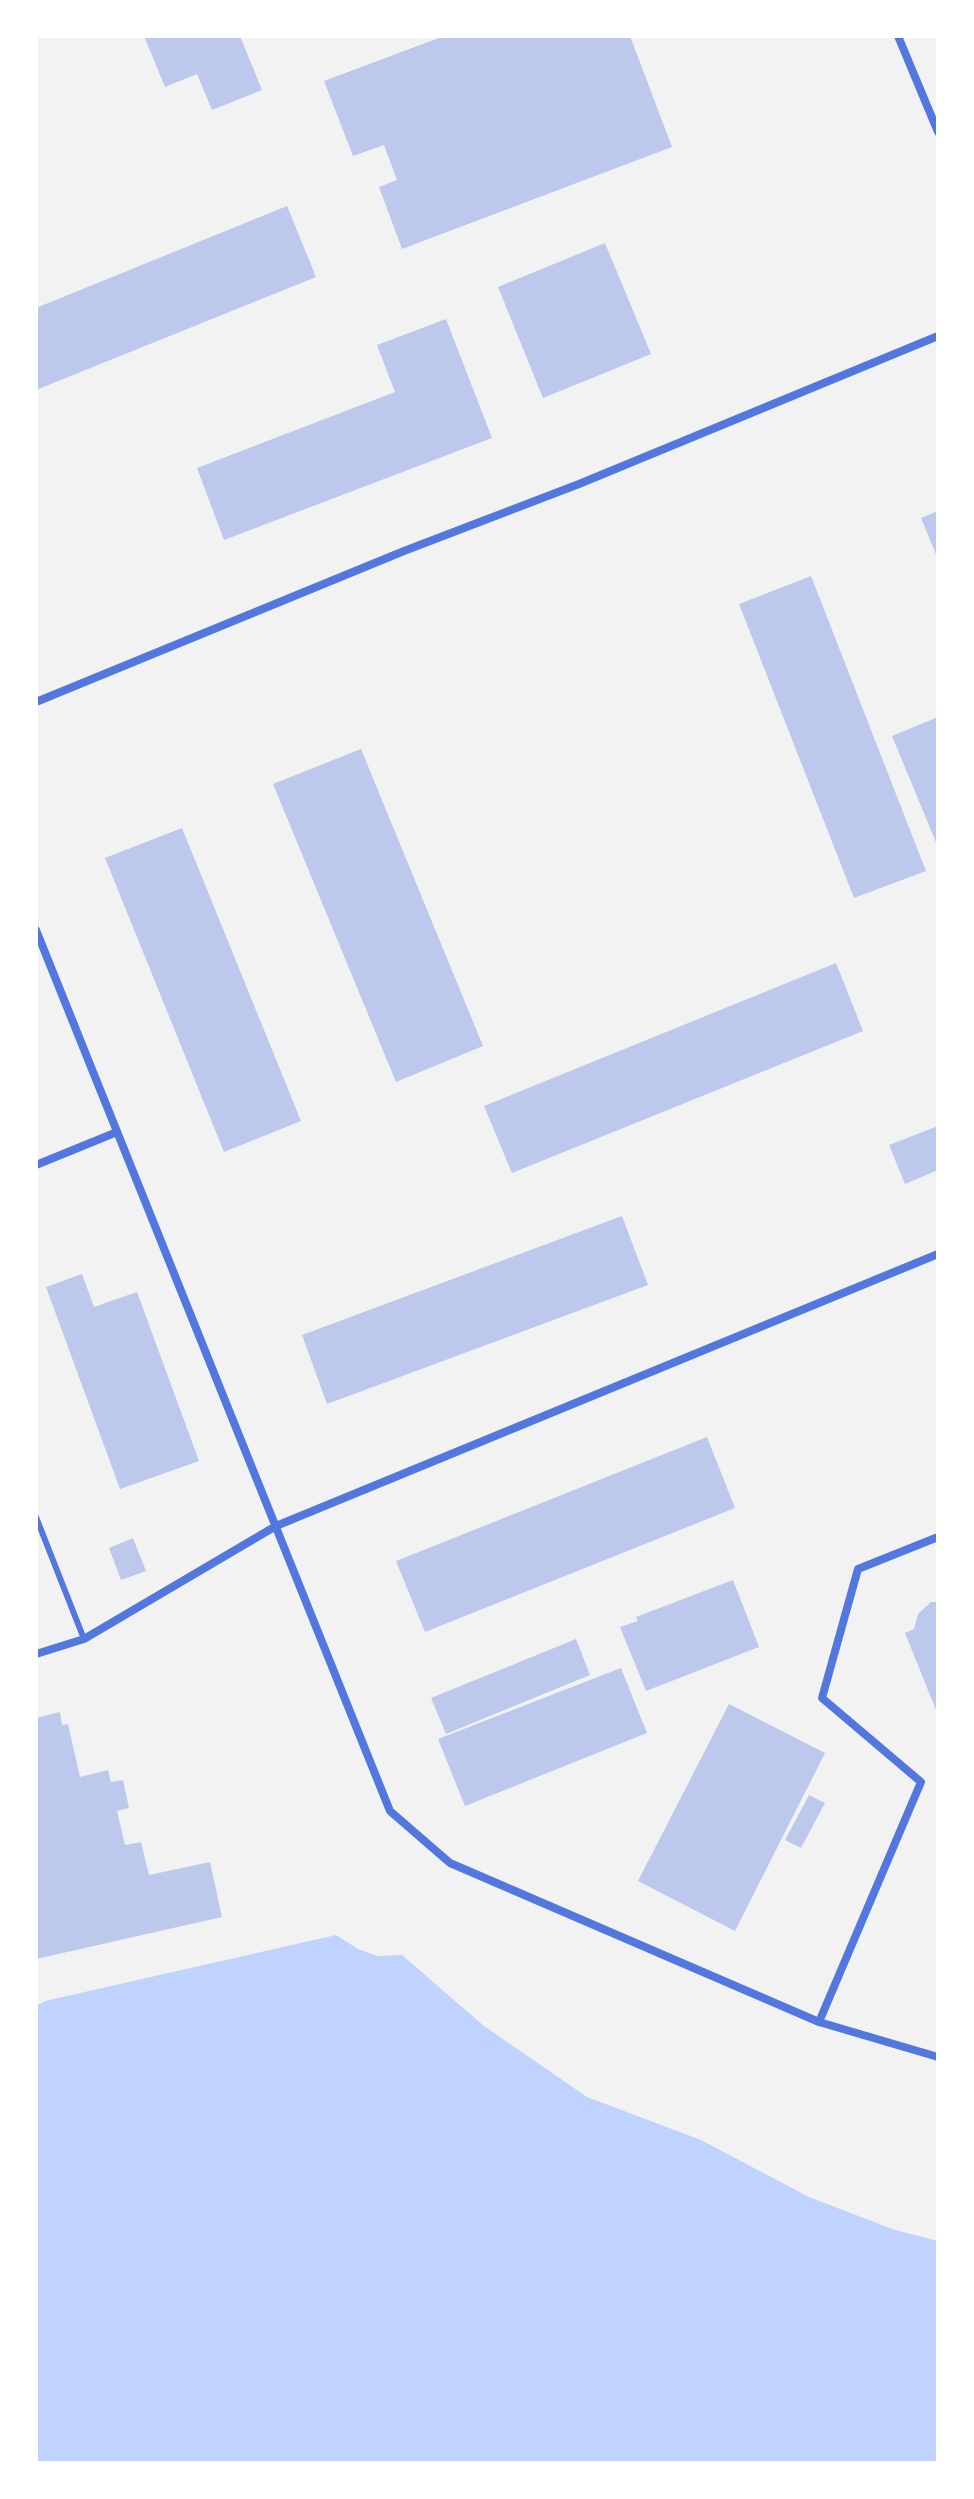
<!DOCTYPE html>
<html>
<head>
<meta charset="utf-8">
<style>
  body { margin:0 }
  #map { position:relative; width:974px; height:2499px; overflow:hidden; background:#f2f2f2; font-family:Literata,serif }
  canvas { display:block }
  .frame { position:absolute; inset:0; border:38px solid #fff; pointer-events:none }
</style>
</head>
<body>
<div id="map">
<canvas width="974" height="2499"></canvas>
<div class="frame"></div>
</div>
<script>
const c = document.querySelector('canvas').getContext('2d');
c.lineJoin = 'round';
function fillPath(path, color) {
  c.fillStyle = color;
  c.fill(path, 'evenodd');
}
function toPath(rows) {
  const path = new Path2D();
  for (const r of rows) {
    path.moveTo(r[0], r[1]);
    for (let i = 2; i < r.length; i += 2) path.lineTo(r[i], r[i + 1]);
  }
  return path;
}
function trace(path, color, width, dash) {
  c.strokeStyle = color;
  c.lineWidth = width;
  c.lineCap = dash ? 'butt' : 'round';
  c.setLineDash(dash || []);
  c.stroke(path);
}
fillPath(toPath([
  [336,1935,358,1949,377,1956,402,1955,484,2026,587,2097,701,2140,809,2197,895,2230,938,2241,938,2463,36,2463,36,2006,45,2001]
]), '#bfd3fe');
fillPath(toPath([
  [144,36,240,36,262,90,212,110,197,74,165,87],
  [444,36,630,36,672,147,402,249,379,187,397,180,384,145,353,156,324,81],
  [287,206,316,277,36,390,36,308],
  [605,243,651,354,543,398,498,287],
  [446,319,492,438,224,540,197,468,395,392,377,345],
  [938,511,938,559,921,518],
  [811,576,926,871,854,898,739,604],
  [938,717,938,847,892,736],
  [361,749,483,1046,396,1082,273,784],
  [182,828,301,1121,224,1152,105,858],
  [836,963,863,1031,512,1173,484,1106],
  [938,1126,938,1170,905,1184,889,1145],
  [622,1216,648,1285,327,1404,302,1335],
  [82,1274,94,1307,137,1292,199,1461,120,1489,46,1287],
  [707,1437,735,1508,425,1632,396,1561],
  [133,1538,146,1571,121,1580,109,1548],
  [733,1580,759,1647,646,1691,620,1627,638,1621,636,1617],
  [931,1602,938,1602,938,1715,905,1633,914,1629,918,1614],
  [576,1639,590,1675,446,1734,431,1698],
  [621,1668,647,1733,465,1806,438,1739],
  [729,1704,825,1753,735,1931,638,1881],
  [60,1712,62,1725,68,1724,80,1777,108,1770,111,1782,123,1780,129,1808,117,1811,125,1845,141,1842,149,1875,210,1862,222,1917,36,1959,36,1718],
  [809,1795,825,1803,801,1848,785,1840]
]), '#bdc9ec');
trace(toPath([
  [36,1517,84,1639]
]), '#5277de', 6);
trace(toPath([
  [898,36,938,132],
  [36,702,404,551,579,484,938,336],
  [36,930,390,1811,450,1863,819,2022,938,2057],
  [36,1165,117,1132],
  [36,1654,84,1639,276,1526,938,1254],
  [819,2022,921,1782,822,1698,858,1569,938,1537]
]), '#5277de', 8);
</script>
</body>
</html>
